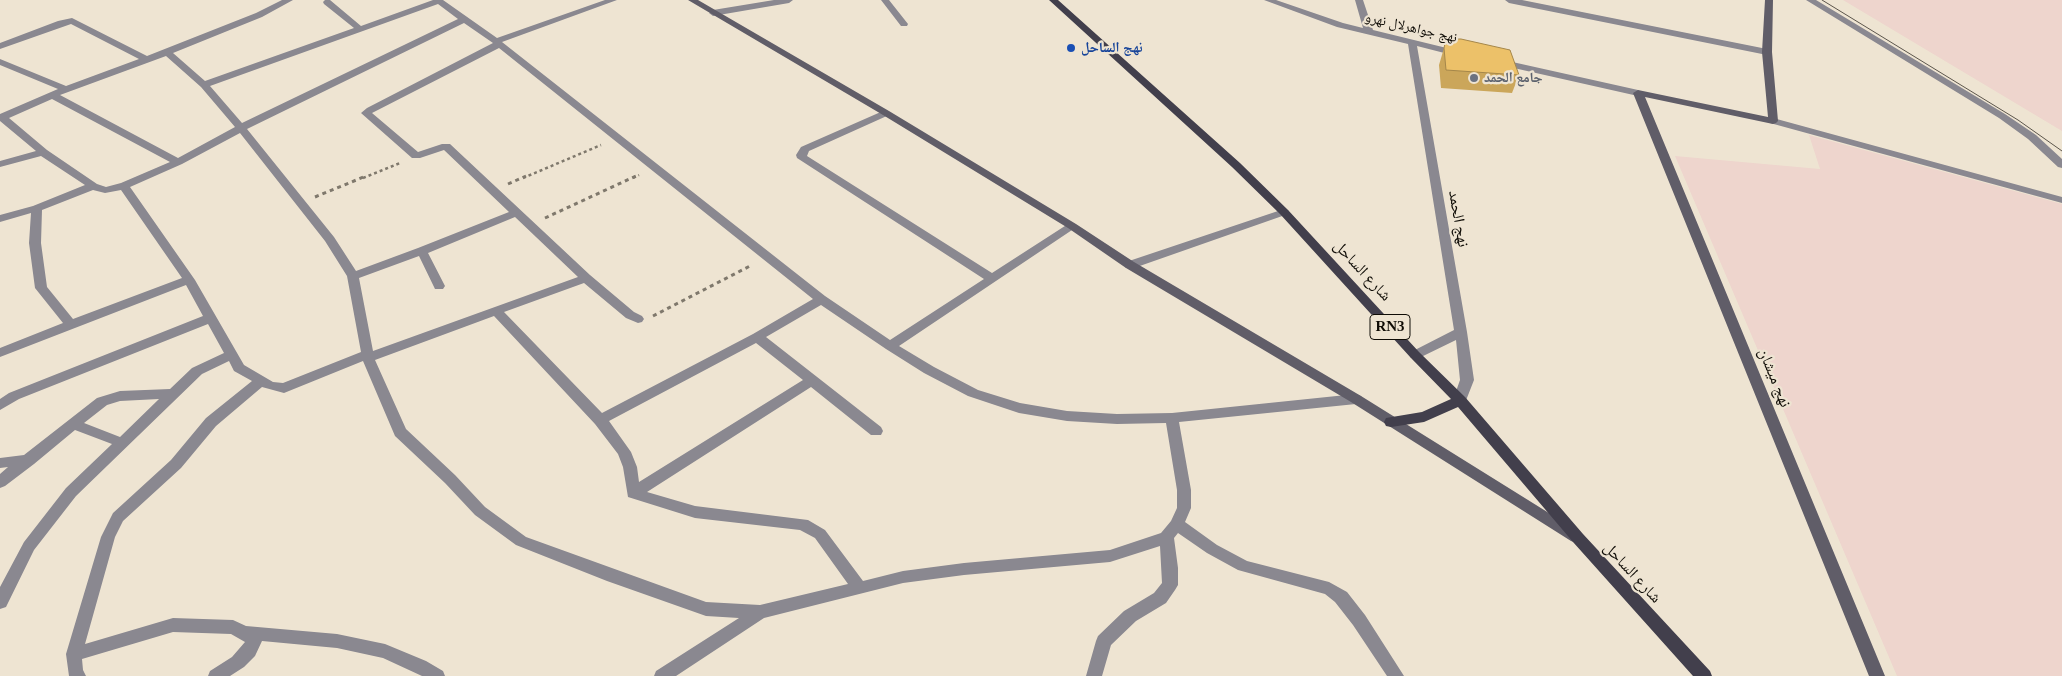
<!DOCTYPE html>
<html>
<head>
<meta charset="utf-8">
<style>
  body { margin:0 }
  canvas { display:block; background:#eee4d2 }
</style>
</head>
<body>
<canvas width="2062" height="676"></canvas>
<script>
const c = document.querySelector('canvas').getContext('2d');
c.lineJoin = 'round';
function fillPath(path, color) {
  c.fillStyle = color;
  c.fill(path, 'evenodd');
}
function toPath(rows) {
  const path = new Path2D();
  for (const r of rows) {
    path.moveTo(r[0], r[1]);
    for (let i = 2; i < r.length; i += 2) path.lineTo(r[i], r[i + 1]);
  }
  return path;
}
function trace(path, color, width, dash) {
  c.strokeStyle = color;
  c.lineWidth = width;
  c.lineCap = dash ? 'butt' : 'round';
  c.setLineDash(dash || []);
  c.stroke(path);
}
function drawText(font, color, halo, rows, align = 'center') {
  c.font = font + ' "Times New Roman","Noto Naskh Arabic",serif';
  c.lineWidth = 4.5;
  c.setLineDash([]);
  c.textBaseline = 'middle';
  c.strokeStyle = halo;
  c.fillStyle = color;
  for (const [text, x, y, turn = 0] of rows) {
    c.save();
    c.translate(x, y);
    c.rotate((+turn || 0) * Math.PI / 180);
    c.textAlign = isNaN(turn) ? turn : align;
    if (halo) c.strokeText(text, 0, 0);
    c.fillText(text, 0, 0);
    c.restore();
  }
}
fillPath(toPath([
  [1843,0,2062,0,2062,131],
  [1809,135,2062,204,2062,676,1897,676,1675,156,1820,169]
]), '#eed5cd');
trace(toPath([
  [363,178,400,163],
  [523,178,601,145],
  [633,178,639,175]
]), '#7f786c', 2.5, [3, 3]);
trace(toPath([
  [508,184,526,176],
  [315,197,366,176],
  [545,218,636,176],
  [653,316,752,265]
]), '#7f786c', 3, [4, 4]);
fillPath(toPath([
  [282,0,293,0,262,17,173,53,205,81,354,28,324,4,323,2,325,0,330,0,361,26,433,0,443,0,497,38,605,0,617,0,502,42,825,296,890,340,984,279,797,158,796,155,801,147,883,111,889,111,889,115,809,151,807,156,992,273,1068,224,1072,223,1078,226,899,346,934,367,978,390,1020,403,1067,411,1117,414,1172,413,1356,394,1361,396,1363,399,1361,402,1356,404,1179,422,1191,490,1191,508,1185,522,1217,545,1247,561,1329,582,1347,592,1365,615,1404,676,1387,676,1353,625,1335,602,1325,594,1238,570,1207,553,1178,533,1174,538,1178,568,1178,585,1175,590,1166,603,1136,621,1111,645,1102,676,1086,676,1096,641,1098,636,1124,611,1154,593,1162,583,1160,546,1110,562,964,575,903,583,764,618,676,676,654,676,656,671,739,618,706,616,607,581,516,545,475,515,445,483,395,436,363,361,284,393,262,387,216,426,181,468,123,521,115,537,85,644,173,618,233,620,246,626,337,634,385,644,426,661,443,671,445,676,422,676,383,658,337,648,262,641,255,656,244,667,230,676,208,676,210,671,232,657,245,642,231,634,173,632,82,659,83,670,86,676,69,676,66,654,101,537,113,513,171,460,206,418,252,381,234,371,229,361,202,374,76,496,34,550,6,607,0,609,0,587,24,542,66,488,112,444,75,430,34,464,5,486,0,488,0,474,8,467,0,468,0,458,24,455,97,398,120,391,170,389,192,368,224,353,208,324,19,399,0,410,0,399,9,393,203,316,186,285,0,357,0,348,63,323,35,288,29,243,31,213,0,222,0,215,33,206,85,185,41,156,0,167,0,161,36,151,0,121,0,114,58,89,0,65,0,59,66,86,139,59,71,24,0,49,0,43,58,21,72,18,147,56,256,13,282,0],
  [438,4,458,19,242,123,210,86,438,4],
  [464,23,493,43,367,108,361,113,412,158,420,158,444,150,509,212,418,248,356,271,334,237,247,129,464,23],
  [499,48,813,299,753,334,602,413,504,312,584,283,626,318,638,323,642,322,644,319,642,316,634,312,590,275,450,144,442,144,418,152,372,113,499,48],
  [166,56,201,87,235,127,178,158,60,95,166,56],
  [52,99,170,162,121,183,106,187,97,184,47,150,9,118,52,99],
  [240,133,325,241,347,276,361,352,283,383,273,382,244,365,195,280,130,187,182,164,240,133],
  [93,190,105,193,121,190,182,278,73,319,47,287,41,243,42,210,93,190],
  [515,217,578,277,373,351,359,278,419,256,435,289,443,289,445,286,428,253,515,217],
  [821,305,886,349,924,373,968,396,1019,413,1067,421,1117,424,1166,423,1177,490,1177,508,1171,521,1161,533,1110,550,964,563,903,571,863,581,825,530,808,520,695,506,647,492,811,387,871,435,881,435,883,431,881,427,766,337,821,305],
  [494,316,595,424,618,454,623,467,628,497,695,518,800,530,815,538,848,584,760,605,706,602,526,537,485,507,455,475,406,429,375,360,494,316],
  [756,343,803,380,639,482,637,467,631,452,609,421,756,343],
  [159,399,120,437,84,423,107,405,120,401,159,399],
  [774,0,793,0,789,3,713,16,709,13,713,10,774,0],
  [881,0,889,0,908,24,907,26,901,26,881,0],
  [1264,0,1276,0,1343,23,1363,28,1355,0,1363,0,1373,30,1463,52,1465,54,1460,57,1417,46,1467,332,1474,380,1465,403,1460,405,1455,403,1453,400,1460,380,1456,340,1419,358,1411,358,1409,355,1411,352,1454,330,1408,44,1337,27,1264,0],
  [1505,0,1522,0,1767,49,1772,52,1767,55,1509,3,1505,0],
  [1806,0,1816,0,2005,114,2036,135,2062,159,2062,168,2058,167,2028,139,1999,118,1806,0],
  [1499,59,1638,90,1643,93,1638,96,1496,64,1494,62,1499,59],
  [1773,118,2062,197,2062,203,1770,123,1770,119,1773,118],
  [1284,209,1288,210,1289,212,1288,214,1134,268,1126,268,1124,265,1126,262,1284,209]
]), '#8a8890');
fillPath(toPath([
  [688,0,698,0,889,111,1076,224,1134,262,1361,396,1581,533,1583,537,1581,541,1576,543,1571,541,1351,402,1126,268,1068,228,883,115,688,0],
  [1765,0,1773,0,1772,52,1778,121,1776,123,1773,124,1645,97,1885,676,1869,676,1633,93,1638,90,1768,117,1762,52,1765,0]
]), '#605d68');
fillPath(toPath([
  [1049,0,1058,0,1240,163,1288,210,1419,352,1465,397,1583,534,1710,671,1712,676,1693,676,1573,542,1458,407,1424,422,1391,427,1386,426,1384,422,1386,418,1422,412,1451,399,1411,358,1280,214,1232,167,1049,0]
]), '#423f4c');
trace(toPath([
  [1822,0,2018,120,2062,151]
]), '#5c564c', 1);
fillPath(toPath([
  [1444,48,1519,75,1512,93,1441,88,1439,65]
]), '#cba65a');
const building = toPath([
  [1446,39,1461,39,1510,50,1519,75,1446,70,1444,48,1446,39]
]);
fillPath(building, '#ecc169');
trace(building, '#a5874a', 1);
for (const [x, y, r, color] of [
  [1071,48,5,"#1a4fb4"],
  [1474,78,5,"#6b7280"]
]) {
  const dot = new Path2D();
  dot.arc(x, y, r, 0, 2 * Math.PI);
  c.fillStyle = color;
  c.fill(dot);
  trace(dot, '#eee4d2', 2);
}
drawText('14px', '#0f0c06', '#eee4d2', [
  ["نهج جواهرلال نهرو",1411,28,13]
]);
drawText('bold 14px', '#164399', '#eee4d2', [
  ["نهج الساحل",1081,48]
], 'left');
drawText('bold 14px', '#5b616d', '#eee4d2', [
  ["جامع الحمد",1484,78]
], 'left');
for (const [x, y, w] of [
  [1390,327,40]
]) {
  const box = new Path2D();
  box.roundRect(x - w / 2, y - 12.5, w, 25, 4);
  c.fillStyle = '#eee4d2';
  c.fill(box);
  trace(box, '#0f0c06', 1);
}
drawText('bold 15px', '#0f0c06', null, [
  ["RN3",1390,327]
]);
drawText('16px', '#0f0c06', '#eee4d2', [
  ["نهج الحمد",1458,219,80],
  ["شارع الساحل",1362,271,47],
  ["نهج ميشان",1774,378,68],
  ["شارع الساحل",1632,573,47]
]);
</script>
</body>
</html>
